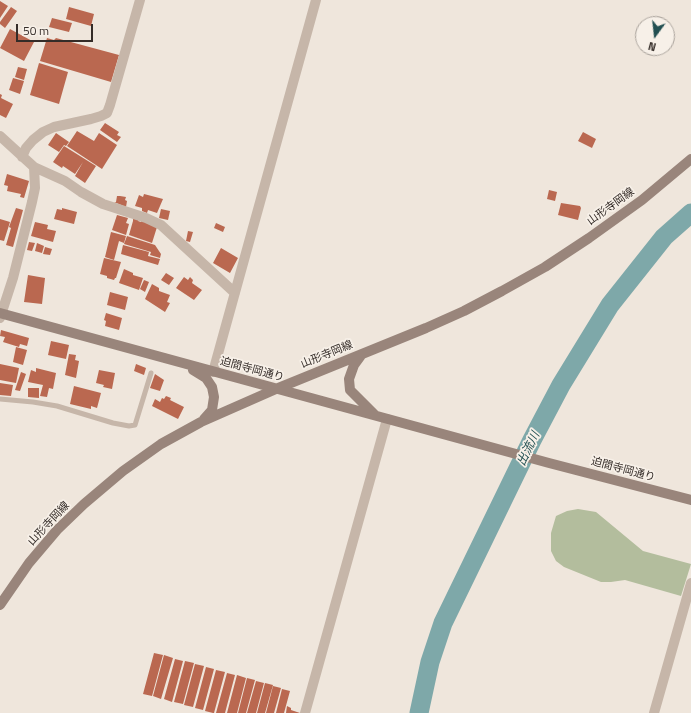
<!DOCTYPE html>
<html>
<head>
<meta charset="utf-8">
<style>
  body { margin:0 }
  #map { position:relative; width:691px; height:713px; overflow:hidden; background:#efe6dc; font-family:"Titillium Web",sans-serif }
  canvas { display:block }
  .north { position:absolute; left:635px; top:16px; width:40px; height:40px; box-sizing:border-box; background:#f7f0e8; border:1px solid #a9a29b; border-radius:50%; rotate:195deg; font-size:11px; font-weight:700; line-height:16px; text-align:center; color:#342c28 }
  .north::after { content:''; display:block; margin:auto; width:14px; height:18px; background:#224f51; clip-path:polygon(50% 0,100% 100%,50% 72%,0 100%) }
  .scale { position:absolute; left:16px; top:24px; width:77px; height:18px; box-sizing:border-box; border:2px solid #342c28; border-top:0; padding-left:5px; font-size:12px; line-height:14px; white-space:nowrap; color:#342c28; -webkit-text-stroke:3px #f7f0e8; paint-order:stroke }
</style>
</head>
<body>
<div id="map">
<canvas width="691" height="713"></canvas>
<div class="north">N</div>
<div class="scale">50 m</div>
</div>
<script>
const c = document.querySelector('canvas').getContext('2d');
c.lineJoin = 'round';
function fillPath(path, color) {
  c.fillStyle = color;
  c.fill(path, 'evenodd');
}
function toPath(rows) {
  const path = new Path2D();
  for (const r of rows) {
    path.moveTo(r[0], r[1]);
    for (let i = 2; i < r.length; i += 2) path.lineTo(r[i], r[i + 1]);
  }
  return path;
}
function trace(path, color, width, dash) {
  c.strokeStyle = color;
  c.lineWidth = width;
  c.lineCap = dash ? 'butt' : 'round';
  c.setLineDash(dash || []);
  c.stroke(path);
}
function drawText(font, color, halo, rows, align = 'center') {
  c.font = font + ' "Titillium Web","Noto Sans JP",sans-serif';
  c.lineWidth = 3.5;
  c.setLineDash([]);
  c.textBaseline = 'middle';
  c.strokeStyle = halo;
  c.fillStyle = color;
  for (const [text, x, y, turn = 0] of rows) {
    c.save();
    c.translate(x, y);
    c.rotate((+turn || 0) * Math.PI / 180);
    c.textAlign = isNaN(turn) ? turn : align;
    if (halo) c.strokeText(text, 0, 0);
    c.fillText(text, 0, 0);
    c.restore();
  }
}
fillPath(toPath([
  [578,509,596,512,643,551,691,564,681,596,625,580,611,582,601,582,564,567,556,561,551,551,551,533,556,516,567,511]
]), '#b3bd9d');
trace(toPath([
  [419,713,430,662,443,623,532,440,561,385,610,305,664,237,691,213]
]), '#7ea8a9', 19);
fillPath(toPath([
  [0,1,8,6,0,18],
  [11,7,17,11,5,28,0,24,0,22],
  [69,7,94,14,91,26,66,19],
  [52,18,72,23,69,32,49,27],
  [10,29,34,42,24,61,0,48],
  [47,38,54,40,56,38,119,55,111,82,40,61],
  [39,63,68,72,59,104,30,95],
  [18,67,27,69,24,80,15,77],
  [13,78,24,81,20,94,9,90],
  [0,94,2,95,1,98,13,104,6,118,0,115],
  [105,123,119,132,117,135,121,137,117,142,100,130],
  [77,131,94,141,99,133,117,145,102,169,67,146],
  [583,132,596,139,592,148,578,141],
  [56,133,69,142,66,146,64,145,59,152,48,145],
  [64,146,96,166,85,183,75,176,83,162,75,174,63,166,62,168,53,162],
  [7,174,29,181,24,198,20,197,21,194,7,191,8,186,4,185],
  [549,190,557,192,555,201,547,199],
  [144,194,163,199,157,213,148,210,147,213,142,211,142,208,135,206,139,195,143,197],
  [117,196,120,196,126,197,125,200,127,201,126,207,114,202,116,202],
  [561,203,580,206,581,208,578,220,558,215],
  [16,208,23,210,13,247,6,245,11,228,9,227],
  [62,208,77,212,74,224,54,219,57,209,62,210],
  [161,209,170,211,168,220,159,218],
  [117,215,128,218,126,223,129,224,126,235,112,230],
  [133,217,139,219,138,221,141,222,142,220,157,227,152,243,129,235,133,221],
  [0,219,10,222,4,241,0,240],
  [35,222,48,225,47,229,56,231,53,242,31,236],
  [216,223,225,227,223,232,214,228],
  [188,231,193,232,190,242,186,241],
  [111,232,126,236,124,243,119,241,114,260,105,257],
  [127,236,155,245,161,254,160,258,150,255,151,252,124,244],
  [29,242,35,243,32,251,27,250],
  [37,243,44,246,42,253,35,251],
  [123,245,149,252,148,256,160,259,158,265,121,254],
  [45,247,52,249,50,255,43,254],
  [221,248,238,258,230,273,213,263],
  [104,258,121,262,116,278,115,278,114,280,107,278,107,276,100,274],
  [124,269,133,273,133,275,143,278,139,290,119,283],
  [166,273,174,278,169,285,161,280],
  [28,275,45,278,42,304,24,302],
  [184,277,188,280,190,277,193,280,192,283,202,290,194,300,176,288],
  [144,280,149,282,145,292,140,289],
  [152,284,159,288,159,291,170,295,167,302,170,303,165,312,145,299],
  [110,292,128,297,125,310,107,305],
  [106,313,122,318,119,330,105,326,106,321,104,320],
  [1,330,29,338,27,346,20,344,19,347,3,342,5,337,0,336],
  [51,341,69,345,66,359,48,355],
  [16,347,27,350,23,365,13,362],
  [69,354,76,355,75,360,79,361,76,378,65,375],
  [0,364,19,368,16,383,0,380],
  [136,364,146,368,144,375,134,371],
  [36,368,56,373,53,389,49,388,47,397,40,396,43,385,28,382,31,370,36,372],
  [99,370,115,373,112,389,103,387,104,385,96,383],
  [21,372,26,374,20,391,15,390],
  [155,374,164,380,160,391,150,388],
  [0,383,13,385,11,396,0,395],
  [74,386,101,393,97,408,91,406,91,409,70,404],
  [28,388,39,388,39,398,28,397],
  [166,396,171,398,170,400,184,407,178,419,152,406,155,399,160,402,162,398,164,399],
  [154,653,163,655,152,696,143,694],
  [164,655,173,658,161,699,153,696],
  [175,659,183,661,172,702,164,699],
  [185,661,194,663,183,704,174,702],
  [195,664,204,666,193,707,184,705],
  [206,667,214,669,203,710,195,708],
  [216,670,225,672,214,713,213,713,205,711],
  [227,673,235,675,225,713,216,713],
  [237,675,246,678,237,713,227,713],
  [247,678,255,680,246,713,238,713],
  [256,681,264,683,256,713,247,713],
  [265,683,273,685,265,713,257,713],
  [273,686,281,688,274,713,266,713],
  [282,689,290,691,284,713,276,713],
  [287,706,291,708,291,710,300,713,286,713]
]), '#ba6850');
trace(toPath([
  [0,399,33,402,57,406,113,423,129,426,135,425,151,373]
]), '#c6b6a9', 5);
trace(toPath([
  [0,136,34,167,65,181,81,192,103,204,146,218,161,225,235,293],
  [22,157,26,148,33,140,43,132,54,127,91,119,101,116,107,113,110,105,140,0],
  [0,318,13,278,32,202,35,188,34,167],
  [213,372,316,0],
  [305,713,387,419],
  [654,713,691,583]
]), '#c6b6a9', 10);
trace(toPath([
  [0,313,549,463,691,500],
  [362,354,354,365,349,379,350,390,374,414],
  [193,370,206,378,212,387,214,397,212,410,204,419],
  [0,605,29,563,57,530,84,504,123,471,161,444,201,422,276,389,426,328,464,311,502,291,545,267,589,238,642,200,691,159]
]), '#99857b', 10);
drawText('11px', '#342c28', '#f7f0e8', [
  ["山形寺岡線",611,207,-36],
  ["山形寺岡線",327,355,-22],
  ["迫間寺岡通り",252,370,15],
  ["迫間寺岡通り",623,470,15],
  ["山形寺岡線",49,524,-47]
]);
drawText('italic 12px', '#224f51', '#f7f0e8', [
  ["出流川",529,449,-64]
]);
</script>
</body>
</html>
